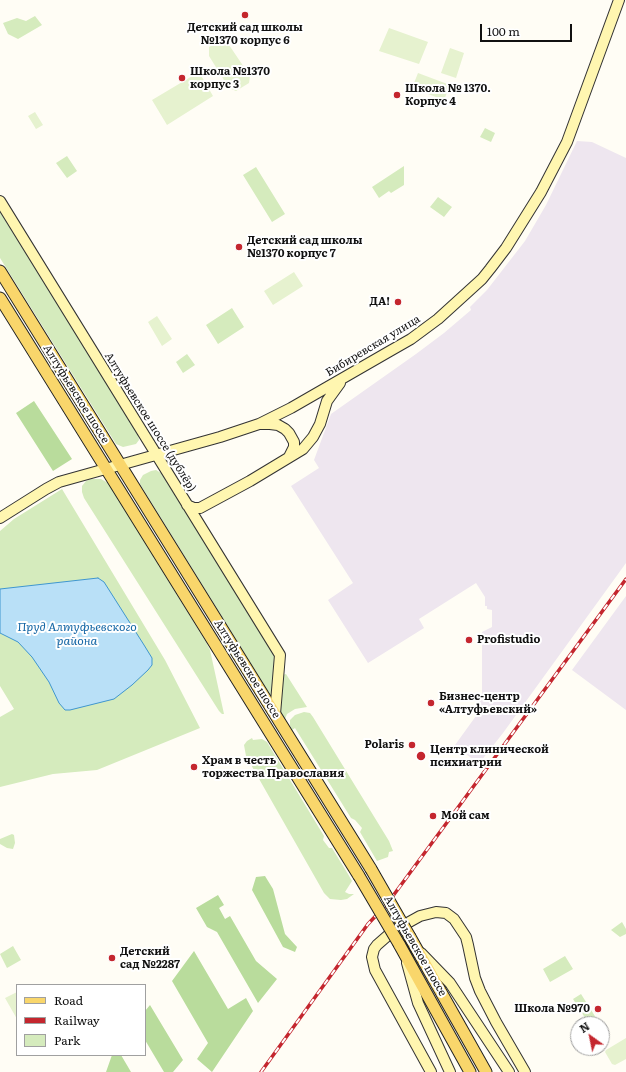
<!DOCTYPE html>
<html>
<head>
<meta charset="utf-8">
<style>
  body { margin:0 }
  #map { position:relative; width:626px; height:1072px; overflow:hidden; background:#fffdf5; font-family:Literata,serif }
  canvas { display:block }
  .legend { position:absolute; left:16px; top:984px; width:130px; height:72px; box-sizing:border-box; background:#fff; border:1px solid #a0a0a0; margin:0; padding:5px 7px; list-style:none; font-size:12px; color:#111 }
  .legend li { display:flex; align-items:center; gap:8px; height:20px }
  .legend b { width:20px; border:1px solid #a0a0a0 }
  .north { position:absolute; left:570px; top:1016px; width:40px; height:40px; box-sizing:border-box; background:#fff; border:1px solid #a0a0a0; border-radius:50%; rotate:327deg; font-size:11px; font-weight:700; line-height:16px; text-align:center; color:#111 }
  .north::after { content:''; display:block; margin:auto; width:14px; height:18px; background:#c4262e; clip-path:polygon(50% 0,100% 100%,50% 72%,0 100%) }
  .scale { position:absolute; left:480px; top:24px; width:92px; height:18px; box-sizing:border-box; border:2px solid #111; border-top:0; padding-left:5px; font-size:12px; line-height:14px; white-space:nowrap; color:#111; -webkit-text-stroke:3px #fff; paint-order:stroke }
</style>
</head>
<body>
<div id="map">
<canvas width="626" height="1072"></canvas>
<ul class="legend">
<li><b style="height:5px;background:#f9d66b"></b>Road</li>
<li><b style="height:5px;background:#c4262e"></b>Railway</li>
<li><b style="height:11px;background:#d5ebbd"></b>Park</li>
</ul>
<div class="north">N</div>
<div class="scale">100 m</div>
</div>
<script>
const c = document.querySelector('canvas').getContext('2d');
c.lineJoin = 'round';
function fillPath(path, color) {
  c.fillStyle = color;
  c.fill(path, 'evenodd');
}
function toPath(rows) {
  const path = new Path2D();
  for (const r of rows) {
    path.moveTo(r[0], r[1]);
    for (let i = 2; i < r.length; i += 2) path.lineTo(r[i], r[i + 1]);
  }
  return path;
}
function trace(path, color, width, dash) {
  c.strokeStyle = color;
  c.lineWidth = width;
  c.lineCap = dash ? 'butt' : 'round';
  c.setLineDash(dash || []);
  c.stroke(path);
}
function drawText(font, color, halo, rows, align = 'center') {
  c.font = font + ' Literata,serif';
  c.lineWidth = 4;
  c.setLineDash([]);
  c.textBaseline = 'middle';
  c.strokeStyle = halo;
  c.fillStyle = color;
  for (const [text, x, y, turn = 0] of rows) {
    c.save();
    c.translate(x, y);
    c.rotate((+turn || 0) * Math.PI / 180);
    c.textAlign = isNaN(turn) ? turn : align;
    if (halo) c.strokeText(text, 0, 0);
    c.fillText(text, 0, 0);
    c.restore();
  }
}
fillPath(toPath([
  [577,141,592,142,626,158,626,563,503,733,481,761,478,759,476,762,455,745,476,716,474,714,482,694,482,632,492,627,492,610,487,609,487,606,485,606,485,597,476,583,419,619,424,628,368,663,328,600,353,583,291,486,319,468,314,460,331,414,416,354,444,333,471,310,470,307,487,290,525,241,546,205],
  [626,596,626,710,572,670]
]), '#eee6ef');
fillPath(toPath([
  [35,16,42,25,18,39,8,34,3,23,17,18,26,21],
  [485,128,495,133,491,142,480,137],
  [67,156,77,171,67,178,56,163],
  [404,166,404,185,391,193,389,191,379,198,372,187],
  [256,167,285,214,272,222,243,175],
  [438,197,452,207,444,217,430,207],
  [0,212,138,434,139,440,136,444,123,447,116,444,0,258],
  [232,308,244,327,218,344,206,325],
  [187,354,195,365,183,373,176,362],
  [156,470,161,473,275,655,273,699,140,484,140,480,143,475,151,471],
  [91,479,101,479,108,483,206,642,210,650,224,714,222,714,219,711,84,498,82,492,82,486,86,481],
  [62,489,165,660,200,728,97,770,53,774,0,787,0,717,14,709,0,686,0,531,14,519],
  [286,674,307,707,295,709,287,714,285,719,280,710,282,675],
  [304,712,310,713,313,717,389,841,393,851,389,852,388,857,377,861,360,832,362,828,355,820,351,818,295,728,292,730,290,726,290,720,295,715],
  [252,738,253,740,262,739,267,742,324,836,323,840,329,848,332,848,348,874,352,881,345,892,349,894,354,894,347,899,341,900,330,899,324,893,246,756,244,745,247,741],
  [12,834,14,835,15,843,13,849,7,848,0,844,0,839],
  [622,922,626,929,626,934,620,937,611,930],
  [13,946,21,960,7,968,0,954],
  [565,956,573,969,550,982,543,969],
  [581,994,598,1021,592,1024,589,1024,573,999]
]), '#d5ebbd');
fillPath(toPath([
  [34,401,72,459,53,471,16,413],
  [265,876,273,889,285,934,297,947,295,952,283,947,252,890,256,877],
  [218,895,224,905,219,908,225,919,230,916,256,961,277,979,258,1003,217,932,207,927,196,908],
  [194,951,228,1009,246,998,253,1011,212,1072,197,1059,208,1043,172,981],
  [150,1005,183,1060,173,1072,164,1072,145,1040,145,1011],
  [112,1055,121,1055,131,1072,106,1072]
]), '#b9dc9c');
fillPath(toPath([
  [389,28,428,42,419,64,379,51],
  [222,40,227,42,250,76,249,83,236,91,229,88,209,56,209,47],
  [450,48,464,53,456,78,441,73],
  [199,72,213,96,167,125,152,100],
  [418,73,450,85,444,100,412,88],
  [35,112,43,125,36,129,28,116],
  [294,272,303,286,273,305,264,291],
  [157,316,172,339,162,346,148,322],
  [17,992,17,1019,5,998],
  [626,1038,626,1059,615,1065,612,1064,605,1052,606,1050]
]), '#e6f2cf');
const water = toPath([
  [98,578,104,582,144,645,152,658,152,665,148,670,132,685,114,699,70,710,65,710,59,703,49,682,32,657,18,642,0,633,0,589,98,578]
]);
fillPath(water, '#b9e0f7');
trace(water, '#3f96cf', 1);
const secondary = toPath([
  [0,201,280,655,275,714],
  [261,424,270,424,278,425,285,429,289,433,294,442,294,447,289,457],
  [187,505,194,508,200,508,250,481,303,449,313,437,320,424,327,401,340,383],
  [0,518,46,489,59,482,220,437,259,424,291,408,390,351,411,339,438,319,482,279,490,269,506,248,541,192,567,142,619,0],
  [421,953,450,983,509,1072],
  [407,963,418,1003,450,1072],
  [431,1072,375,970,372,957,374,949,377,945,393,931,420,916,436,912,446,913,454,919,466,937,468,945,475,978,480,991,496,1022,525,1072]
]);
const primary = toPath([
  [0,271,371,869],
  [0,298,359,876],
  [410,937,486,1072],
  [399,944,470,1072]
]);
trace(secondary, '#333', 12);
trace(primary, '#222', 13);
trace(secondary, '#fff6b0', 10);
trace(primary, '#f9d66b', 11);
const rail = toPath([
  [261,1072,368,924,387,904,626,579]
]);
trace(rail, '#c4262e', 3.5);
trace(rail, '#fff', 2, [6]);
const primaryBridge = toPath([
  [371,869,410,937],
  [359,876,399,944]
]);
trace(primaryBridge, '#222', 13, []);
trace(primaryBridge, '#f9d66b', 11);
for (const [x, y, r, color] of [
  [245,15,4,"#c4262e"],
  [182,78,4,"#c4262e"],
  [397,95,4,"#c4262e"],
  [239,247,4,"#c4262e"],
  [398,302,4,"#c4262e"],
  [469,640,4,"#c4262e"],
  [431,703,4,"#c4262e"],
  [412,745,4,"#c4262e"],
  [421,756,5,"#c4262e"],
  [194,767,4,"#c4262e"],
  [433,816,4,"#c4262e"],
  [112,958,4,"#c4262e"],
  [598,1009,4,"#c4262e"]
]) {
  const dot = new Path2D();
  dot.arc(x, y, r, 0, 2 * Math.PI);
  c.fillStyle = color;
  c.fill(dot);
  trace(dot, '#fff', 1.5);
}
drawText('bold 11px', '#111', '#fff', [
  ["Детский сад школы",245,28,"center"],
  ["№1370 корпус 6",245,41,"center"],
  ["Школа №1370",190,72],
  ["корпус 3",190,85],
  ["Школа № 1370.",405,89],
  ["Корпус 4",405,102],
  ["Детский сад школы",247,241],
  ["№1370 корпус 7",247,254],
  ["ДА!",390,302,"right"],
  ["Profistudio",477,640],
  ["Бизнес-центр",439,697],
  ["«Алтуфьевский»",439,710],
  ["Polaris",404,745,"right"],
  ["Центр клинической",430,750],
  ["психиатрии",430,763],
  ["Храм в честь",202,761],
  ["торжества Православия",202,774],
  ["Мой сам",441,816],
  ["Детский",120,952],
  ["сад №2287",120,965],
  ["Школа №970",590,1009,"right"]
], 'left');
drawText('11px', '#111', '#fff', [
  ["Бибиревская улица",373,346,-31],
  ["Алтуфьевское шоссе",76,394,58],
  ["Алтуфьевское шоссе (дублёр)",150,422,58],
  ["Алтуфьевское шоссе",247,669,58],
  ["Алтуфьевское шоссе",415,946,60]
]);
drawText('italic 12px', '#1768a6', '#fff', [
  ["Пруд Алтуфьевского",77,627],
  ["района",77,641]
]);
</script>
</body>
</html>
